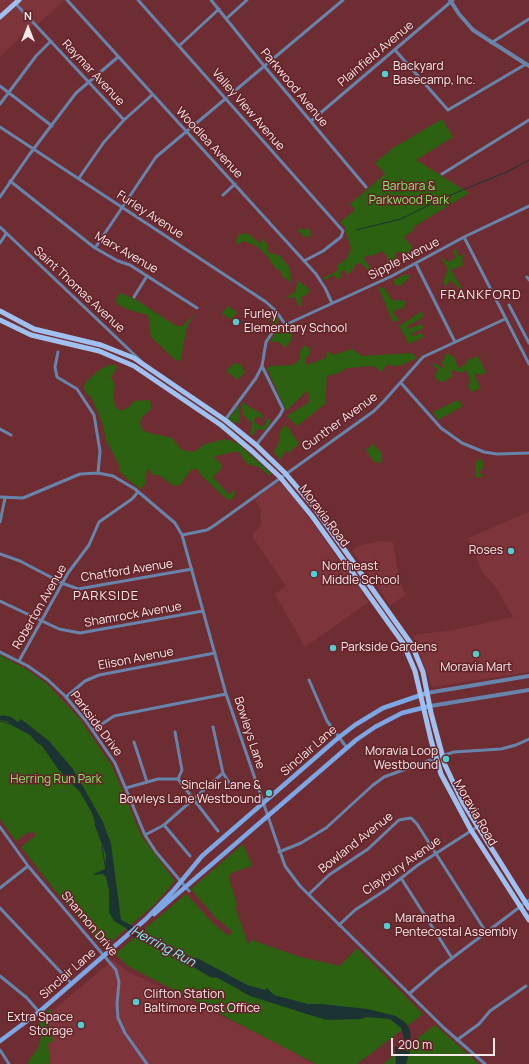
<!DOCTYPE html>
<html>
<head>
<meta charset="utf-8">
<style>
  body { margin:0 }
  #map { position:relative; width:529px; height:1064px; overflow:hidden; background:#6d2d32; font-family:Manrope,sans-serif }
  canvas { display:block }
  .north { position:absolute; left:8px; top:8px; width:40px; height:40px; -webkit-text-stroke:3px #612228; paint-order:stroke; rotate:0deg; font-size:11px; font-weight:700; line-height:16px; text-align:center; color:#fae9e9 }
  .north::after { content:''; display:block; margin:auto; width:14px; height:18px; background:#fae9e9; clip-path:polygon(50% 0,100% 100%,50% 72%,0 100%) }
  .scale { position:absolute; left:391px; top:1038px; width:104px; height:18px; box-sizing:border-box; border:2px solid #fae9e9; border-top:0; padding-left:5px; font-size:12px; line-height:14px; white-space:nowrap; color:#fae9e9; -webkit-text-stroke:3px #612228; paint-order:stroke }
</style>
</head>
<body>
<div id="map">
<canvas width="529" height="1064"></canvas>
<div class="north">N</div>
<div class="scale">200 m</div>
</div>
<script>
const c = document.querySelector('canvas').getContext('2d');
c.lineJoin = 'round';
function fillPath(path, color) {
  c.fillStyle = color;
  c.fill(path, 'evenodd');
}
function toPath(rows) {
  const path = new Path2D();
  for (const r of rows) {
    path.moveTo(r[0], r[1]);
    for (let i = 2; i < r.length; i += 2) path.lineTo(r[i], r[i + 1]);
  }
  return path;
}
function trace(path, color, width, dash) {
  c.strokeStyle = color;
  c.lineWidth = width;
  c.lineCap = dash ? 'butt' : 'round';
  c.setLineDash(dash || []);
  c.stroke(path);
}
function drawText(font, color, halo, rows, align = 'center') {
  c.font = font + ' Manrope,sans-serif';
  c.lineWidth = 3;
  c.setLineDash([]);
  c.textBaseline = 'middle';
  c.strokeStyle = halo;
  c.fillStyle = color;
  for (const [text, x, y, turn = 0] of rows) {
    c.save();
    c.translate(x, y);
    c.rotate((+turn || 0) * Math.PI / 180);
    c.textAlign = isNaN(turn) ? turn : align;
    if (halo) c.strokeText(text, 0, 0);
    c.fillText(text, 0, 0);
    c.restore();
  }
}
fillPath(toPath([
  [0,0,65,0,37,25,35,23,0,57],
  [277,483,281,483,297,501,369,602,305,647,275,594,286,586,252,536,261,524,261,509,254,499],
  [529,512,529,672,432,687,413,635,454,630,513,617,497,589,483,573,468,538],
  [380,541,393,542,400,583,406,595,390,605,352,550,361,545],
  [113,960,125,970,273,1041,314,1064,50,1064,45,1017]
]), '#7d353b');
fillPath(toPath([
  [442,119,453,137,416,160,469,193,412,228,415,229,404,237,412,247,411,254,396,252,395,260,387,265,387,256,382,251,372,256,366,255,364,259,370,267,368,270,360,263,357,263,351,272,347,274,344,270,340,272,342,277,336,279,335,275,333,275,325,280,323,278,338,270,338,265,347,258,351,248,345,229,346,228,340,222,355,210,350,204,385,174,375,163,393,148],
  [297,229,310,229,311,237,303,236],
  [247,233,261,244,262,238,267,244,268,252,280,256,289,267,292,283,282,276,280,270,274,267,269,258,258,247,244,241,237,245,236,240,239,235],
  [456,249,459,256,465,254,462,261,463,265,451,270,467,297,465,302,458,287,450,280,446,287,443,282,448,269,440,256,448,262,456,258,453,250],
  [407,274,410,277,400,286,395,285,393,280],
  [297,280,309,289,308,294,301,297,302,305,298,306,295,297,285,298,296,291],
  [378,287,384,288,392,300,406,301,403,309,399,308,393,312,399,320,393,322],
  [120,293,135,299,176,326,182,326,196,313,187,326,181,359,178,361,174,359,151,337,148,315,129,310,117,304,116,300],
  [228,306,237,312,231,320,222,313],
  [422,311,423,317,408,326,407,329,422,324,424,328,411,334,412,336,422,333,424,337,409,344,399,326],
  [272,315,279,317,276,326,269,321],
  [287,328,292,332,291,340,286,348,279,342,270,342,276,332,280,335,281,330],
  [305,345,309,348,309,355,305,359,306,365,326,358,327,351,333,355,352,349,362,356,412,353,417,358,399,366,386,365,382,372,373,366,347,368,339,373,327,376,325,404,297,426,287,416,309,402,308,390,286,411,267,368,271,366,293,365,300,359,300,351],
  [447,353,455,358,458,368,466,365,467,360,478,356,486,373,481,375,475,373,475,378,478,381,480,388,472,392,468,387,470,380,467,370,462,373,452,370,452,377,442,382,437,380,435,376,438,369,434,367,433,362,444,369,442,362],
  [235,363,240,364,245,372,238,379,235,379,234,377,226,371],
  [115,364,117,368,111,377,115,386,113,395,115,406,119,410,123,410,129,407,134,401,149,400,151,403,151,409,143,416,140,422,141,428,146,432,172,438,182,450,194,452,205,444,225,439,237,443,271,473,269,476,259,467,247,464,238,451,216,456,214,457,222,465,220,470,213,477,229,495,235,490,236,491,232,500,227,499,221,494,203,477,197,469,191,470,180,485,177,486,170,484,159,475,153,475,150,470,147,470,145,484,141,489,131,482,120,472,119,465,106,440,102,422,91,397,85,392,84,386,86,382,99,370,107,366],
  [458,400,463,406,438,420,433,412],
  [241,402,262,414,263,418,256,417,254,422,262,427,266,423,265,418,271,421,265,430,257,429,253,435,250,435,252,423,244,416],
  [239,405,240,424,228,420],
  [284,425,291,430,290,431,299,444,288,453,286,450,280,460,274,452,280,440,280,432],
  [373,444,382,453,382,463,374,462,366,450],
  [481,458,484,466,479,472,483,476,476,478,475,463],
  [0,655,26,669,47,684,79,718,112,766,142,837,175,881,154,905,104,948,61,898,21,847,36,835,34,832,27,833,16,841,0,819],
  [243,844,252,866,231,873,229,877,237,905,235,906,248,944,252,940,300,957,340,966,357,948,423,1014,357,1064,316,1064,128,966,115,954,186,894,215,925,229,936,232,931,216,918,191,889],
  [52,1008,50,1023,48,1025,52,1030,53,1041,48,1044,50,1064,27,1064,39,1046,41,1037,39,1017],
  [435,1025,479,1064,383,1064]
]), '#2b6110');
fillPath(toPath([
  [3,715,11,717,18,722,21,719,49,741,73,769,103,822,111,844,121,920,131,925,140,934,151,940,185,956,199,959,247,985,265,990,267,988,274,995,308,1004,322,1004,367,1009,396,1016,406,1023,410,1030,411,1047,410,1049,405,1050,406,1051,410,1051,406,1064,396,1064,395,1047,399,1046,404,1038,401,1028,390,1019,367,1017,361,1019,326,1020,250,996,218,978,210,977,172,954,164,952,134,937,126,928,114,921,109,912,109,890,106,877,103,874,94,875,94,874,105,869,106,855,94,823,96,824,94,816,80,792,58,769,42,746,37,743,30,735,13,726,7,721,0,720,0,716]
]), '#1b3333');
trace(toPath([
  [356,230,401,219,443,198,509,171,529,160],
  [0,721,11,724],
  [92,812,96,824],
  [102,846,105,865]
]), '#1b3333', 1);
trace(toPath([
  [67,0,316,274,325,288,332,303],
  [138,0,343,231,341,237,323,251,304,261],
  [211,0,265,67,366,187],
  [15,3,124,120],
  [226,19,247,0],
  [491,43,529,19],
  [179,46,219,9],
  [395,50,448,110,526,64],
  [0,86,52,126],
  [0,104,36,56,51,41],
  [311,121,453,0],
  [0,127,266,302,276,311,285,324],
  [442,174,529,120],
  [79,178,104,142,124,120,152,95],
  [10,181,95,248,118,261,130,265,197,308],
  [223,195,235,184],
  [0,197,29,155,76,93,118,57],
  [0,227,141,361],
  [464,237,529,364],
  [0,243,6,234],
  [95,248,156,157,343,0],
  [416,264,455,342],
  [527,277,529,280],
  [134,297,147,276],
  [509,305,529,343],
  [58,352,55,367,57,377,77,389,94,415,100,451,98,473],
  [401,383,441,428,462,443,484,452,497,454,529,453],
  [225,420,256,378,262,366],
  [0,429,11,435],
  [256,445,280,415,283,409,262,366,266,342,274,330,392,276,464,237,529,206],
  [0,497,23,498,80,474,98,473,113,476,135,489,175,523,182,535,226,694,285,866,300,886,444,1028,485,1064],
  [0,522,5,498],
  [182,535,207,530,215,525,374,411,384,401,423,357,505,319],
  [0,554,20,561,62,583,78,589,192,569],
  [0,601,59,629,80,633,203,611],
  [0,652,28,666,48,680,65,696,86,721,115,763,145,835,156,852,189,891],
  [19,661,68,573,89,545,99,522,132,499,138,492],
  [309,680,327,721,347,748],
  [66,697,85,681,99,675,215,653],
  [213,727,223,773,232,787],
  [93,730,114,716,226,694],
  [175,732,182,770,178,779],
  [134,742,147,782],
  [441,756,454,752,501,749,516,745,529,739],
  [126,788,158,779,178,779,218,831],
  [164,825,190,856],
  [0,827,28,866,116,970,119,982,117,1004,118,1018,125,1033,147,1064],
  [145,835,164,825,223,773],
  [279,852,301,843,326,828,373,785,384,777,436,758],
  [401,878,452,958],
  [0,888,28,866],
  [309,894,329,875,368,849,399,820,411,818,417,824,486,932],
  [0,908,72,984],
  [339,925,355,910,387,889,418,865,477,827],
  [0,976,27,998,39,1012],
  [410,993,439,968,529,900],
  [457,1040,479,1024,490,1011,526,986],
  [0,1050,9,1064]
]), '#6984ab', 3);
trace(toPath([
  [450,0,459,14,473,30,529,66],
  [427,693,529,676],
  [430,706,529,690]
]), '#6984ab', 4);
trace(toPath([
  [154,914,356,740,375,727,402,713,430,706],
  [0,1041,39,1012,146,919,174,890,202,856,338,738,355,725,383,708,427,693]
]), '#7ca7e4', 4.5);
trace(toPath([
  [0,17,19,0],
  [0,311,34,329,101,345,134,358,225,420,256,445,285,473,314,507,412,645,423,672,431,713,445,765,463,803,529,908],
  [0,320,31,335,99,351,134,366,221,425,252,451,280,477,312,516,403,643,415,671,431,740,441,774,471,830,529,920]
]), '#a0c1f0', 5);
for (const [x, y, r, color] of [
  [385,74,4,"#52cdd0"],
  [236,322,4,"#52cdd0"],
  [511,551,4,"#52cdd0"],
  [314,574,4,"#52cdd0"],
  [333,648,4,"#52cdd0"],
  [476,654,4,"#52cdd0"],
  [446,759,4,"#52cdd0"],
  [269,793,4,"#52cdd0"],
  [387,926,4,"#52cdd0"],
  [136,1002,4,"#52cdd0"],
  [81,1025,4,"#52cdd0"]
]) {
  const dot = new Path2D();
  dot.arc(x, y, r, 0, 2 * Math.PI);
  c.fillStyle = color;
  c.fill(dot);
  trace(dot, '#612228', 1.5);
}
drawText('12px', '#fae9e9', '#612228', [
  ["Plainfield Avenue",376,54,-40],
  ["Raymar Avenue",93,73,47],
  ["Parkwood Avenue",294,88,50],
  ["Valley View Avenue",248,110,49],
  ["Woodlea Avenue",209,143,47],
  ["Furley Avenue",150,215,33],
  ["Marx Avenue",126,253,30],
  ["Sipple Avenue",404,259,-27],
  ["Saint Thomas Avenue",79,290,43],
  ["Gunther Avenue",340,422,-36],
  ["Moravia Road",324,516,53],
  ["Chatford Avenue",127,571,-9],
  ["Roberton Avenue",40,607,-60],
  ["Shamrock Avenue",133,615,-10],
  ["Elison Avenue",136,659,-11],
  ["Parkside Drive",96,724,53],
  ["Bowleys Lane",249,733,72],
  ["Sinclair Lane",309,751,-41],
  ["Moravia Road",475,813,60],
  ["Bowland Avenue",356,843,-38],
  ["Claybury Avenue",402,866,-35],
  ["Shannon Drive",89,924,50],
  ["Sinclair Lane",68,974,-41]
]);
drawText('12px', '#fae9e9', '#612228', [
  ["Backyard",393,67],
  ["Basecamp, Inc.",393,81],
  ["Furley",244,315],
  ["Elementary School",244,329],
  ["Roses",503,551,"right"],
  ["Northeast",322,567],
  ["Middle School",322,581],
  ["Parkside Gardens",341,648],
  ["Moravia Mart",476,668,"center"],
  ["Moravia Loop",438,752,"right"],
  ["Westbound",438,766,"right"],
  ["Sinclair Lane &",261,786,"right"],
  ["Bowleys Lane Westbound",261,800,"right"],
  ["Maranatha",395,919],
  ["Pentecostal Assembly",395,933],
  ["Clifton Station",144,995],
  ["Baltimore Post Office",144,1009],
  ["Extra Space",73,1018,"right"],
  ["Storage",73,1032,"right"]
], 'left');
drawText('12px', '#8ee66c', '#612228', [
  ["Barbara &",409,187],
  ["Parkwood Park",409,201],
  ["Herring Run Park",56,780]
]);
c.letterSpacing = '1px';
drawText('13px', '#fae9e9', '#612228', [
  ["FRANKFORD",481,295],
  ["PARKSIDE",106,596]
]);
c.letterSpacing = '0px';
drawText('italic 13px', '#7df4f7', '#612228', [
  ["Herring Run",163,947,28]
]);
</script>
</body>
</html>
